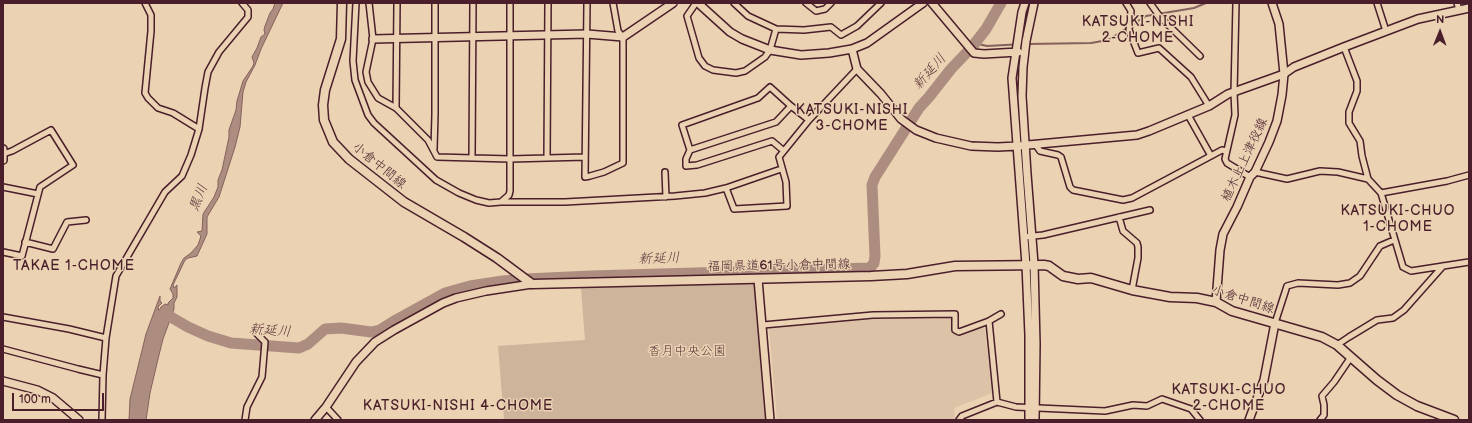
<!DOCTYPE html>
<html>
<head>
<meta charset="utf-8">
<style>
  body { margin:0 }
  #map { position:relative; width:1472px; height:423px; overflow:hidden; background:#ead2b2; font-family:"Balsamiq Sans",sans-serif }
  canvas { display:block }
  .frame { position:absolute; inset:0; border:4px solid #4a1f2b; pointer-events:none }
  .north { position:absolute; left:1420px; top:12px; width:40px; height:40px; -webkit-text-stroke:3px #ead2b2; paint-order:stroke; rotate:1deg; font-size:11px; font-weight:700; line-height:16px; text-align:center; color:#4a1f2b }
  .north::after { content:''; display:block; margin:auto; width:14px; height:18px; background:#4a1f2b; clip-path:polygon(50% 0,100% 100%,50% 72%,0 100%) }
  .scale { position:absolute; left:12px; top:393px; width:92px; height:18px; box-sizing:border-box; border:2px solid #4a1f2b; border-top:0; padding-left:5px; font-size:12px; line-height:14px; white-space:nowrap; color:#4a1f2b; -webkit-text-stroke:3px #ead2b2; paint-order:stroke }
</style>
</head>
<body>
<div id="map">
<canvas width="1472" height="423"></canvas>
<div class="frame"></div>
<div class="north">N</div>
<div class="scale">100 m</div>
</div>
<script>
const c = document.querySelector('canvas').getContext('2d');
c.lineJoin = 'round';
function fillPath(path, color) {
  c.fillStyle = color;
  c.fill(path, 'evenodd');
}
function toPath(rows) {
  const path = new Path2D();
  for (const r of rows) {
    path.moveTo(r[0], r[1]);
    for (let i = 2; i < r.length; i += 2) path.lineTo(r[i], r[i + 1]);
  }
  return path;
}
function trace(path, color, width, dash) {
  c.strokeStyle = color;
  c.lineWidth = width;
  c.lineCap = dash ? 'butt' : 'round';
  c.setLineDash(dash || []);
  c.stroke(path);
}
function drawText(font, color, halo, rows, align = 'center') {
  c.font = font + ' "Balsamiq Sans","Klee One",sans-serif';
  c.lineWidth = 3;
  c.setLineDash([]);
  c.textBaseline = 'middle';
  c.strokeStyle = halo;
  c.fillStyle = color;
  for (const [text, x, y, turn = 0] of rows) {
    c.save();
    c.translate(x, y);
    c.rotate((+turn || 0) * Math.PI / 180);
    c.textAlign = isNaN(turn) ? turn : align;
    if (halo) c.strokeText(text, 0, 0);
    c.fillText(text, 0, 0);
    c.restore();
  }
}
fillPath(toPath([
  [876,317,949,317,951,319,952,332,958,335,981,327,985,329,992,393,954,408,955,420,777,420,769,328]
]), '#dcc3a7');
fillPath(toPath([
  [755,283,766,420,504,420,498,346,585,340,581,288]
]), '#cfb49c');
const water = toPath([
  [275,3,283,3,261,49,255,65,246,82,243,92,240,127,235,147,219,197,207,217,207,234,197,256,188,258,185,260,173,285,174,288,177,285,177,297,174,303,174,309,163,339,158,359,150,393,146,420,129,420,130,399,146,334,160,296,160,301,162,303,158,307,159,311,161,307,165,304,168,305,168,303,173,298,173,294,170,289,181,263,184,258,191,253,198,245,201,236,197,232,202,231,203,214,214,197,218,187,218,180,222,170,229,137,229,130,236,110,237,101,243,81,253,66,254,63,252,57,257,48,261,37,265,34,264,30,265,26,270,13,273,9,275,3]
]);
fillPath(water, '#ad8d7f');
trace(water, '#85615d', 1);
trace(toPath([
  [974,43,987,46,1024,44],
  [1028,44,1091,43,1108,40,1146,16,1194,8,1206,3]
]), '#85615d', 2);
trace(toPath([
  [164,313,188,327,208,336,231,343,299,348,308,344,325,329,341,328,371,332,380,330,396,320,445,293,470,286,503,281,526,279,591,276,870,268,874,263,875,256,872,185,875,177,919,108,929,97,951,69,972,47,986,29,1001,3]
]), '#ad8d7f', 11);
const minor = toPath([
  [145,3,151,15,151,31,145,93,148,98,158,108,173,113,199,129],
  [356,3,353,61,355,80,368,115,374,123,436,180,459,193,476,200,489,203,501,202,509,195,510,191,510,3],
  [369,3,373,39,366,72,368,82,378,98,396,108,428,140,437,157,510,159,585,157],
  [587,3,585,177,590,176,604,172,623,163,623,37,618,31,613,3],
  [696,3,687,16,699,58,705,66,713,70,736,73,745,71,765,57,770,50,776,29],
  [734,3,748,16,776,29,804,30,831,27,841,35,857,26,881,3],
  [806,3,816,11,825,9,831,3],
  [1126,3,1131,11,1129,30,1138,53,1159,48,1191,77,1209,106],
  [1150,3,1160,17,1200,56],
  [1236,3,1234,93,1235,115,1225,159,1227,163,1250,177],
  [1377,3,1386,31],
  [1457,3,1459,10],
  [1344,47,1357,81,1357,91,1349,112,1349,123,1360,141,1362,156,1368,179,1381,193,1403,267,1411,271,1469,262],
  [396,108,397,3],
  [1188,115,1211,156],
  [1035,144,1040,151,1058,155,1061,157,1070,187,1073,190,1123,200,1132,198,1222,150,1226,151],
  [434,149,435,114,435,3],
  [690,150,682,125,758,98,770,87,791,106],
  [784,151,772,141,697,165,686,166,686,159,690,150,776,122,791,106,809,120],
  [3,154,12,151,51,130,73,165,40,187,22,256,3,252],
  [472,158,473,3],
  [547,158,548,3],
  [665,172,666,197],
  [1255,172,1287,179,1320,171,1338,172,1368,179],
  [3,187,38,194],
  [726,188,781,169],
  [1381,193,1447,181,1469,175],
  [502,202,565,202,675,196,705,193,726,188,734,209,787,206,786,182,779,157,809,120,857,69],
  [1119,217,1123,231,1137,243,1138,247,1138,258,1132,290],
  [1024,237,1043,235,1150,210],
  [25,242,53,249,67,222,86,220],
  [3,317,69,329,106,338],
  [989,321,997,402],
  [1275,323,1287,286,1298,283,1338,285,1350,283,1360,276,1380,246,1394,240],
  [763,325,873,315,955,314,955,330,959,332,989,321,1001,314],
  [1337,345,1349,337,1377,320,1393,318,1404,310,1443,266],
  [3,349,78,369,103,375],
  [326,407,338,420],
  [102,420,103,375,106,338,116,276,165,192,182,176,191,155,199,129,205,88,208,72,219,52,248,17,248,10,242,3],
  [245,420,247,407,262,377,265,342,255,332],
  [959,420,962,416,997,402,1016,407,1105,411,1133,405,1147,406,1162,399,1191,409,1200,420],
  [1320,420,1324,415,1324,405,1322,396,1334,382,1351,357]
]);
const tertiary = toPath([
  [698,3,730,32,742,39,770,50,801,55,829,53,852,49,867,43,923,3],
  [932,3,974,53,984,54,1018,52],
  [1025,3,1022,12,1012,78,1026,265,1029,335,1029,420],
  [1034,3,1026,41,1023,67,1022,96,1027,174,1034,264,1036,344,1035,420],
  [373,39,587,34,623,37,673,3],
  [852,49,857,69,881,94,901,119,916,130,936,138,971,146,998,147,1017,146,1137,135,1149,131,1209,106,1228,94,1284,74,1294,67,1344,47,1418,19,1469,8],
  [3,149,3,160],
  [758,279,770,420],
  [3,381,37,390,53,398,79,420],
  [315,420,326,407,356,362,375,342,394,330,443,303,456,298,486,291,532,284]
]);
const secondary = toPath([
  [1216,302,1220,250,1223,234,1237,207,1250,177,1255,172,1269,142,1277,121,1282,95,1284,74,1279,24,1272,3],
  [1249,420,1264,380,1275,323]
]);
const primary = toPath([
  [342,3,341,39,325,90,323,105,324,120,333,142,349,159,404,202,464,237,497,258,532,284,871,276,907,274,955,266,1044,265,1049,266,1063,276,1078,279,1091,278,1132,290,1170,297,1197,298,1216,302,1232,311,1322,337,1337,345,1377,380,1397,395,1417,406,1454,420]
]);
trace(minor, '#4a1f2b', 8);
trace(tertiary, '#4a1f2b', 10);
trace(secondary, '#4a1f2b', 10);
trace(primary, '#4a1f2b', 11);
trace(minor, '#ead2b2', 5);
trace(tertiary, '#ead2b2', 7);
trace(secondary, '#ead2b2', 7);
trace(primary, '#ead2b2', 8);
drawText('13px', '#4a1f2b', '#ead2b2', [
  ["植木上上津役線",1245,160,-65],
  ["小倉中間線",379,166,39],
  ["福岡県道61号小倉中間線",779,266,-1],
  ["小倉中間線",1243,300,18]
]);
drawText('13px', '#5e353c', '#ead2b2', [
  ["香月中央公園",687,352]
]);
c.letterSpacing = '1px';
drawText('14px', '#4a1f2b', '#ead2b2', [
  ["KATSUKI-NISHI",1138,22],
  ["2-CHOME",1138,38],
  ["KATSUKI-NISHI",852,110],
  ["3-CHOME",852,126],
  ["KATSUKI-CHUO",1398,211],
  ["1-CHOME",1398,227],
  ["TAKAE 1-CHOME",74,266],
  ["KATSUKI-CHUO",1229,390],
  ["2-CHOME",1229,406],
  ["KATSUKI-NISHI 4-CHOME",458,406]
]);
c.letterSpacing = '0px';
drawText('italic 14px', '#5e353c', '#ead2b2', [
  ["新延川",930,72,-49],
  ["黒川",199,198,-68],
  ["新延川",659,259,-2],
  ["新延川",270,331,4]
]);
</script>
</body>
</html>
